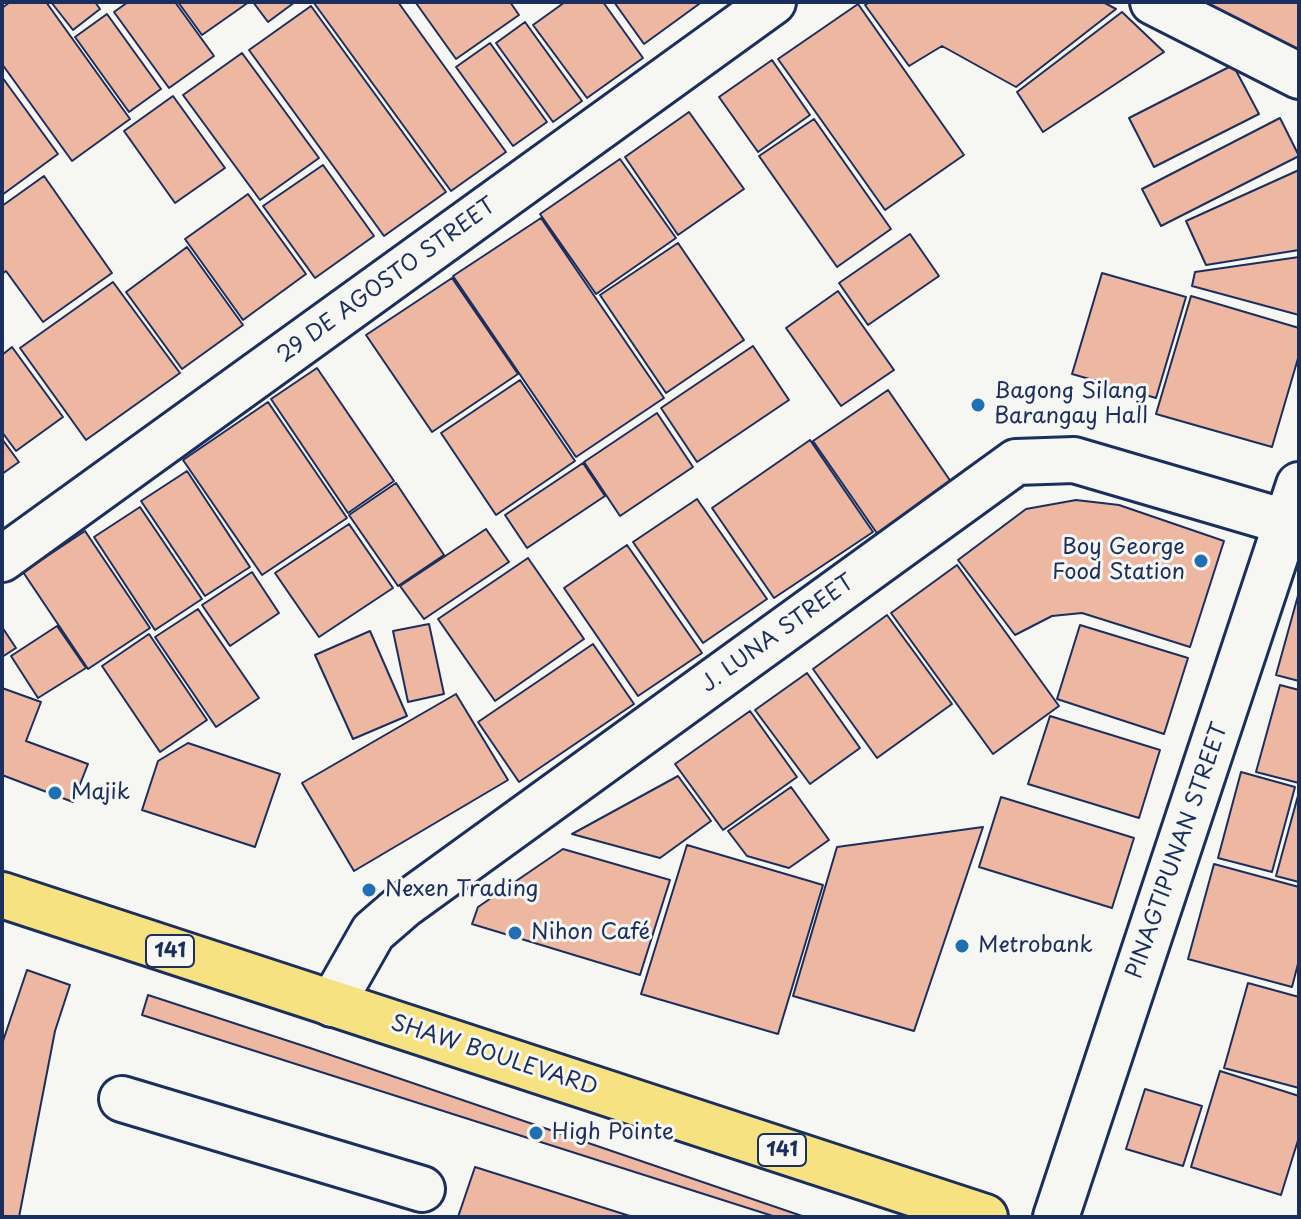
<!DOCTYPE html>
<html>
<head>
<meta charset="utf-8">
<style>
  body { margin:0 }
  #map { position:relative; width:1301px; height:1219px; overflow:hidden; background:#f6f6f2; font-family:"Playpen Sans",sans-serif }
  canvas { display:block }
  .frame { position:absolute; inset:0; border:4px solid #1b2f5e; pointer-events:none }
</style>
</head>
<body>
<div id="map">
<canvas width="1301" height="1219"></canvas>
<div class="frame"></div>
</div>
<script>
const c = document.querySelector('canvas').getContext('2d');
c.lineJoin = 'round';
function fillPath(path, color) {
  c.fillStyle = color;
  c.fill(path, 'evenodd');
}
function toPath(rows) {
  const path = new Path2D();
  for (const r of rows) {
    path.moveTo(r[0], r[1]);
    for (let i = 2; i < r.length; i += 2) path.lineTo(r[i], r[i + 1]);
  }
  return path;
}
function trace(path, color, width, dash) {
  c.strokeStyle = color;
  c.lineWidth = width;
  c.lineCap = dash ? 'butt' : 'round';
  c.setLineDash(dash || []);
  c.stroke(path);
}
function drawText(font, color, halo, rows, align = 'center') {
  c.font = font + ' "Playpen Sans",sans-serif';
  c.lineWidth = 6;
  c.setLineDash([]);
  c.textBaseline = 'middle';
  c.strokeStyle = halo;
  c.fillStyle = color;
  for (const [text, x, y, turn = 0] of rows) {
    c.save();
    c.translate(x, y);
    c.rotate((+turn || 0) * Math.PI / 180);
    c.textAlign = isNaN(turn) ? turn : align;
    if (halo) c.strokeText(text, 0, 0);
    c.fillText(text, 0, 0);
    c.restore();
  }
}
const building = toPath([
  [10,2,46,2,130,119,72,161,2,64,2,8,10,2],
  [51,2,95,2,100,9,73,30,51,2],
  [128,2,175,2,214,56,169,88,114,12,128,2],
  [178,2,249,2,202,35,178,2],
  [253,2,295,2,268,22,253,2],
  [398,2,506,152,451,191,314,3,398,2],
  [510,2,519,15,456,59,416,3,510,2],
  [565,2,603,2,643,58,587,98,533,25,565,2],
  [614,2,698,2,699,4,644,44,614,2],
  [870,2,1103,2,1116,9,1016,87,942,46,909,66,865,5,870,2],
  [1210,2,1299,2,1299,51,1206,9,1210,2],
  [858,4,964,155,885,210,778,59,858,4],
  [311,6,446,192,384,236,249,50,311,6],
  [1122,12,1164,52,1043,132,1017,92,1122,12],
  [107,14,161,89,129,112,75,37,107,14],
  [525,22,582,101,553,122,496,43,525,22],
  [490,43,547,122,513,146,456,67,490,43],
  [242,53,319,158,260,200,183,95,242,53],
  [772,60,810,115,758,152,719,97,772,60],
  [1233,65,1259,114,1154,167,1129,118,1233,65],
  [2,77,58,154,2,195,2,77],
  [173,96,225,168,175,203,124,131,173,96],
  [689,112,744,189,678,235,625,157,689,112],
  [1280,118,1299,156,1161,226,1142,189,1280,118],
  [814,119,891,229,837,267,759,156,814,119],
  [620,159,676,238,596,294,540,214,620,159],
  [323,165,374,236,315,278,263,206,323,165],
  [1299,170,1299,250,1206,265,1186,221,1299,170],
  [44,176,112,273,43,322,6,271,2,274,2,206,44,176],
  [248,194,306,274,243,320,185,239,248,194],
  [541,218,664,398,576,457,453,276,541,218],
  [910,234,939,276,868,325,839,283,910,234],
  [678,243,744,340,666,393,600,295,678,243],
  [187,247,243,325,182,369,126,292,187,247],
  [1299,257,1299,315,1192,286,1195,272,1299,257],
  [1102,273,1186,297,1156,398,1072,374,1102,273],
  [452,278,518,374,432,432,366,335,452,278],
  [113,282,180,373,86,440,20,348,113,282],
  [838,291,894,370,841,406,786,328,838,291],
  [1191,296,1299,328,1299,355,1272,447,1156,414,1191,296],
  [753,346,789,400,697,462,661,408,753,346],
  [12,347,63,417,16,451,2,432,2,355,12,347],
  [317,368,394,481,348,513,271,399,317,368],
  [520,380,575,461,496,515,441,433,520,380],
  [888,390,958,492,883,542,813,441,888,390],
  [268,402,347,518,262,575,183,460,268,402],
  [657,413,693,467,620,516,584,462,657,413],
  [2,439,19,462,2,474,2,439],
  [810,440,873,532,774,598,712,508,810,440],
  [583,463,605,496,527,548,505,515,583,463],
  [187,471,250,567,205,596,141,501,187,471],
  [396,483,444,555,398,586,349,515,396,483],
  [697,499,767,599,703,643,633,542,697,499],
  [1076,500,1119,505,1224,541,1190,647,1082,613,1052,616,1015,635,958,560,1026,509,1076,500],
  [140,507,202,599,155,630,94,537,140,507],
  [349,524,393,588,319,637,275,573,349,524],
  [486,529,509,562,424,619,400,586,486,529],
  [85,531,150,628,88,669,23,572,85,531],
  [627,545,702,653,638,696,564,588,627,545],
  [528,558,584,639,495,701,438,619,528,558],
  [957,565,1059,706,993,754,891,613,957,565],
  [252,572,279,613,230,646,202,605,252,572],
  [1299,592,1299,681,1276,675,1299,592],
  [198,609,259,698,216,727,155,637,198,609],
  [887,615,952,704,877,758,813,669,887,615],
  [429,624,444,694,408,702,393,631,429,624],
  [1080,625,1188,658,1164,734,1057,699,1080,625],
  [57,626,86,668,38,698,11,656,57,626],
  [2,627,16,648,2,657,2,627],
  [370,631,407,716,353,739,315,655,370,631],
  [149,634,207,720,160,752,102,666,149,634],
  [593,644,634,704,519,782,478,722,593,644],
  [807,673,860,748,810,784,755,710,807,673],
  [1280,685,1299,690,1299,783,1256,772,1280,685],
  [2,688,41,702,26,741,88,764,73,802,2,775,2,688],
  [456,694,508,780,354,871,302,783,456,694],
  [750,711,797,777,723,830,675,764,750,711],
  [1050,716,1160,750,1139,818,1028,784,1050,716],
  [188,743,280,774,255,847,142,810,158,761,188,743],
  [1241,772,1295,787,1272,872,1218,858,1241,772],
  [678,776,711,821,660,858,572,834,678,776],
  [791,787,829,840,789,868,747,856,728,831,791,787],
  [1299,792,1299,882,1276,876,1299,792],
  [1001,797,1134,838,1112,908,979,867,1001,797],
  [983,827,914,1031,793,996,837,847,983,827],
  [687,845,823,885,778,1034,641,994,687,845],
  [563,849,670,880,640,975,472,924,478,907,563,849],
  [1214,864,1299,887,1299,960,1292,987,1188,959,1214,864],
  [27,970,70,985,55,1031,19,1217,2,1217,2,1044,27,970],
  [1248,983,1299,997,1299,1088,1224,1068,1248,983],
  [148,995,313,1049,805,1217,776,1217,142,1015,148,995],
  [1220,1071,1299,1096,1299,1137,1281,1195,1191,1167,1220,1071],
  [1145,1089,1202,1106,1183,1166,1126,1149,1145,1089],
  [475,1167,633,1217,458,1217,475,1167]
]);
fillPath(building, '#edb7a1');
trace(building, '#1b2f5e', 2);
const minor = toPath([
  [1153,2,1299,76],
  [2,559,773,2],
  [332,1004,373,932,403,906,1016,462,1074,460,1299,526],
  [122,1099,422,1189],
  [1056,1217,1299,485]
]);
const major = toPath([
  [2,895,985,1217]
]);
trace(minor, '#1b2f5e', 50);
trace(major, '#1b2f5e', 50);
trace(minor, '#f6f6f2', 44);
trace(major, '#f6e281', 44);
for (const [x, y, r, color] of [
  [978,405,8,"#1f6fb2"],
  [1201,561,8,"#1f6fb2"],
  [55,793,8,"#1f6fb2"],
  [369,890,8,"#1f6fb2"],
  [515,933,8,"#1f6fb2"],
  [962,946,8,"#1f6fb2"],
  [536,1133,8,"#1f6fb2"]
]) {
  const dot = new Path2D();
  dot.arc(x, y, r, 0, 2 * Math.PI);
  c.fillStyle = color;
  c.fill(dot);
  trace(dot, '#f6f6f2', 3);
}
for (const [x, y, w] of [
  [170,951,48],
  [782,1150,48]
]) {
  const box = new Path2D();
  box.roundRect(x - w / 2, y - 16, w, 32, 6);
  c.fillStyle = '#f6f6f2';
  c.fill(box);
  trace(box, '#1b2f5e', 2);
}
drawText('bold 20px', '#1b2f5e', null, [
  ["141",170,951],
  ["141",782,1150]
]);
drawText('22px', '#1b2f5e', '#f6f6f2', [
  ["29 DE AGOSTO STREET",387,281,-36],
  ["J. LUNA STREET",778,634,-36],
  ["PINAGTIPUNAN STREET",1178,851,-71],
  ["SHAW BOULEVARD",494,1056,18]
]);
drawText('22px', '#1b2f5e', '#f6f6f2', [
  ["Bagong Silang",994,392],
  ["Barangay Hall",994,417],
  ["Boy George",1185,548,"right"],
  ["Food Station",1185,573,"right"],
  ["Majik",71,793],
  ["Nexen Trading",385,890],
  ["Nihon Café",531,933],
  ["Metrobank",978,946],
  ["High Pointe",552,1133]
], 'left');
</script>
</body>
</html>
